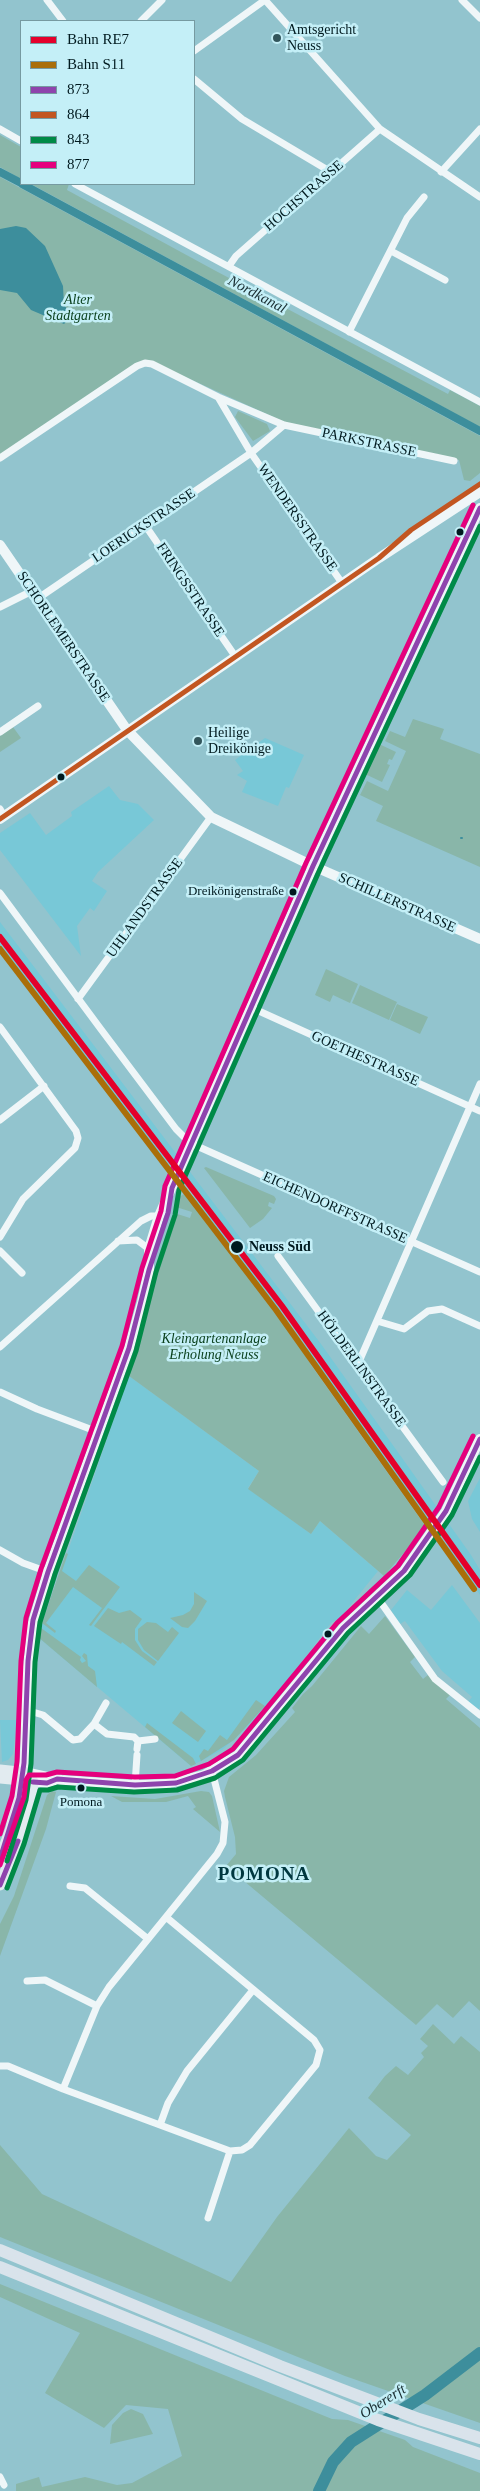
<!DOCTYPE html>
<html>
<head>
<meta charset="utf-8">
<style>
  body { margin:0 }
  #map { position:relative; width:480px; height:2491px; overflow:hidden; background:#92c4ce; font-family:Georgia,serif }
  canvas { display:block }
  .legend { position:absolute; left:20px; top:20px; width:175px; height:165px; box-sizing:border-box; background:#c4eff7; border:1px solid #769aa1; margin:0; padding:6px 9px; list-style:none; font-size:15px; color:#001a1f }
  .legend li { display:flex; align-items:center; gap:10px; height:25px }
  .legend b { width:25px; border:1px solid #769aa1 }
</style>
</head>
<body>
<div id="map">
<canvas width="480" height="2491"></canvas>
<ul class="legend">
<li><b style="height:6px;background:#e4002b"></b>Bahn RE7</li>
<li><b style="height:6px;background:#aa6e09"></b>Bahn S11</li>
<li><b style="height:6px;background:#8e44ad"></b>873</li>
<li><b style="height:6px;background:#c25621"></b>864</li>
<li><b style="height:6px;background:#008a47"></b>843</li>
<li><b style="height:6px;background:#e5007d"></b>877</li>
</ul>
</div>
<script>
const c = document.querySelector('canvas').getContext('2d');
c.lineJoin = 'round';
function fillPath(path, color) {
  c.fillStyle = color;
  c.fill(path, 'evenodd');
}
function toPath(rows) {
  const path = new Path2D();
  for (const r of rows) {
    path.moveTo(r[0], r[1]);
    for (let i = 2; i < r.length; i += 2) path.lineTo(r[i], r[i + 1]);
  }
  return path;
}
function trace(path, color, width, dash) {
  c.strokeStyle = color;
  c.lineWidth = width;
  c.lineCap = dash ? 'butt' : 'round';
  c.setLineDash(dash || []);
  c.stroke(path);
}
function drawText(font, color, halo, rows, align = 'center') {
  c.font = font + ' Georgia,serif';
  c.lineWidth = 5;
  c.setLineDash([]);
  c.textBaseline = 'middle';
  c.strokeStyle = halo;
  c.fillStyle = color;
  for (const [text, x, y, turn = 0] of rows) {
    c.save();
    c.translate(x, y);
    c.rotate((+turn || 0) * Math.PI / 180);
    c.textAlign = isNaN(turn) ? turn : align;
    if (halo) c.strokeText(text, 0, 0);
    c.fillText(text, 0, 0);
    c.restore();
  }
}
fillPath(toPath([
  [265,738,304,755,289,788,286,787,278,806,242,792,247,781,237,775,243,771,235,760],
  [109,786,120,800,138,804,154,820,98,872,92,881,107,891,94,911,90,908,77,926,81,956,0,850,0,833,30,813,46,835,72,816,71,812],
  [0,922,321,1344,471,1555,480,1570,480,1595,440,1535,336,1394,283,1311,280,1312,194,1198,195,1194,158,1152,0,946],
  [129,1376,259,1471,248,1488,311,1534,320,1521,378,1571,340,1618,331,1623,286,1683,243,1731,222,1750,191,1766,38,1637],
  [480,1478,480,1532,472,1519,468,1501],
  [452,1585,480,1623,480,1707,478,1710,468,1702,472,1697,442,1671,405,1621,400,1624,391,1610,407,1590,431,1610],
  [0,1720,17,1720,13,1754,8,1760,2,1762]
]), '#78c8d7');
fillPath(toPath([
  [0,135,21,147,21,179,0,167],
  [0,177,480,436,480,473,470,481,464,480,459,460,291,425,148,360,136,363,0,455],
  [31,184,69,184,67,190,214,270,448,394,450,390,480,406,480,427],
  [238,411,267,424,270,431,253,441,235,417],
  [413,719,444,729,440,739,480,754,480,867,376,821,383,806,360,795,367,781,388,791,406,751,385,741,390,731,405,737],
  [13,727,21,738,0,752,0,736],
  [379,744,396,752,392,760,389,759,387,764,390,765,382,782,365,774],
  [326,969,358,984,350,1003,333,995,330,1002,315,995],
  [360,985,397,1002,389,1020,352,1003],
  [397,1004,428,1017,420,1034,390,1020],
  [206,1167,274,1196,276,1199,274,1204,269,1202,268,1206,272,1208,263,1219,250,1228,204,1168],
  [184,1194,194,1198,280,1312,311,1365,426,1527,384,1576,320,1521,311,1534,248,1489,259,1471,129,1376,174,1213,190,1218,192,1212,176,1207,179,1197],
  [66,1553,68,1554,62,1571,76,1581,89,1565,120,1587,91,1626,89,1625,102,1608,73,1587,46,1623,56,1631,55,1633,42,1623],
  [194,1592,207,1601,195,1621,188,1628,182,1627,170,1618,183,1615,190,1611,194,1604],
  [108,1608,119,1613,130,1610,142,1619,135,1629,135,1640,142,1651,157,1662,154,1666,122,1642,121,1644,94,1626],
  [385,1616,415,1657,410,1662,423,1679,428,1675,450,1695,446,1699,480,1728,480,2011,469,2001,453,2018,437,2004,416,2025,226,1866,236,1854,235,1837,225,1797,224,1791,229,1777,256,1755,295,1712,292,1708,303,1694,312,1686,361,1626,369,1634],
  [147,1622,156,1623,168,1632,172,1627,179,1633,158,1661,144,1650,138,1640,138,1629],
  [41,1628,81,1657,80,1660,82,1663,86,1661,82,1656,84,1653,87,1655,88,1666,95,1671,97,1687,38,1637],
  [256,1700,265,1706,234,1740,201,1761,199,1756,204,1749,208,1751,220,1735,227,1740],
  [181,1711,206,1731,198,1742,172,1723],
  [147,1723,193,1758,196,1764,191,1766,145,1727],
  [52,1791,56,1792,46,1829,0,1956,0,1924,14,1896,47,1795],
  [201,1791,209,1792,212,1796,220,1832,193,1809,196,1807,188,1796,166,1802,122,1802,111,1796,155,1799],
  [433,2024,454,2044,461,2036,480,2052,480,2423,345,2376,0,2237,0,2145,42,2194,231,2282,277,2217,349,2128,376,2156,387,2160,411,2135,368,2098,385,2076,396,2066,408,2075,424,2057,421,2053,428,2046,420,2039],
  [0,2284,332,2419,348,2420,405,2440,413,2447,480,2473,480,2491,16,2491,16,2484,39,2477,42,2487,85,2477,117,2485,132,2483,182,2456,168,2409,126,2405,104,2428,45,2393,80,2333,0,2297],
  [131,2409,143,2414,153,2434,110,2444,112,2425,123,2413]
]), '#89b6a9');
fillPath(toPath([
  [16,226,26,228,45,246,63,286,64,305,69,311,68,320,64,324,31,310,17,293,0,290,0,229]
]), '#3d8e9c');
trace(toPath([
  [461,838,462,838]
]), '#3d8e9c', 2);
trace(toPath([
  [0,172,21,183],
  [22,184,480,431]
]), '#3d8e9c', 8);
trace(toPath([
  [319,2491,333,2462,351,2442,425,2395,480,2353]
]), '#3d8e9c', 12);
trace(toPath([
  [47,0,63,21],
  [265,0,380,129,480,197],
  [462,0,480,18],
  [141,21,162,0],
  [194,51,265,0],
  [194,79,242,119,331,172],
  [0,129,21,141],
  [441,172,480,129],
  [75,184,480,402],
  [391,251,445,280],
  [229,266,236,256,380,129],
  [349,332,407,218,424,197],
  [218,397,251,453,342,583],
  [0,458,137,366,145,363,152,364,218,397,284,425,454,461],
  [145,525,235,656],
  [37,599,251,453,284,425],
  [0,607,32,591],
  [0,732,38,706],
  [0,809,4,816],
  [0,893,100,1028,176,1129,190,1143,480,1272],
  [78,999,211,817],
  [250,1007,480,1111],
  [0,1027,76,1131,78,1138,75,1148,23,1199,0,1237],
  [0,1120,44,1086],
  [118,1241,137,1240,149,1249],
  [0,1251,22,1273],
  [278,1256,443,1482],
  [377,1321,404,1329,428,1311,442,1309,480,1326],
  [0,1347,141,1221,151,1216,159,1216],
  [358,1364,480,1084],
  [0,1392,37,1409,98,1432],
  [0,1550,23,1563,48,1572],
  [377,1597,435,1679,480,1715],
  [106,1703,94,1724,107,1734,134,1737,138,1741,137,1749],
  [26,1710,43,1715,73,1740,80,1739,94,1724],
  [138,1741,155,1739],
  [135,1785,137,1755],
  [70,1886,85,1888,148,1939],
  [166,1917,109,1987,97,2006,63,2089,230,2151,242,2150,250,2145,316,2065,320,2050,314,2040,166,1917,217,1854,223,1843,225,1822,212,1771],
  [27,1981,45,1980,97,2006],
  [0,2066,8,2066,63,2089],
  [160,2125,168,2103,187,2071,253,1990],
  [208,2218,230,2151],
  [0,2477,4,2485]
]), '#eff6f8', 7);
trace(toPath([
  [0,545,127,730,211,817,313,866,480,939],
  [0,819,379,558,480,492],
  [29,1773,61,1780,135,1785,166,1784,204,1775,238,1755,343,1628,404,1571,446,1511,480,1439],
  [57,1779,47,1783,21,1780,25,1757,27,1677,32,1626,48,1572,129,1348,142,1302,149,1270,149,1249,159,1216,313,866,480,508]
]), '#eff6f8', 10);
trace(toPath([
  [0,1770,29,1773,33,1782,31,1799,17,1842,0,1885],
  [0,1778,21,1780,11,1828,0,1859]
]), '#e2ebf0', 11);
trace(toPath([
  [0,2250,280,2366,419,2419,480,2438],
  [0,2267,378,2420,480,2454]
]), '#d9e3eb', 12);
trace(toPath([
  [33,1782,47,1783,57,1779,135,1785,176,1783,212,1771,238,1755,343,1628,404,1571,446,1511,480,1439],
  [0,1859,19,1798,24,1763,28,1661,33,1620,48,1572,129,1348,149,1270,168,1213,172,1188,313,866,480,508],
  [0,1885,18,1841]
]), '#8e44ad', 5);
trace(toPath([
  [0,819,379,558,411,530,480,484]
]), '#c25621', 5);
trace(toPath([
  [7,1861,26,1800,31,1764,35,1662,40,1622,55,1574,136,1351,156,1272,175,1215,179,1190,320,869,480,526],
  [7,1888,24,1844,40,1790,48,1790,58,1787,134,1792,177,1790,215,1778,243,1760,348,1633,410,1575,452,1515,480,1457]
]), '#008a47', 5);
trace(toPath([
  [0,1834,12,1796,17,1762,21,1661,26,1618,41,1569,122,1346,142,1268,161,1211,165,1186,306,863,473,505],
  [0,1865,24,1797,26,1780,29,1775,46,1775,57,1772,135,1777,175,1776,209,1764,233,1749,337,1623,398,1566,439,1507,473,1436]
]), '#e5007d', 5);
trace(toPath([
  [0,937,282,1306,480,1585]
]), '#e4002b', 6);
trace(toPath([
  [0,949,276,1310,474,1589]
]), '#aa6e09', 6);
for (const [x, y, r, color] of [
  [277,38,5,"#33565c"],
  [460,532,4.5,"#001a1f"],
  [198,741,5,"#33565c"],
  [61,777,4.5,"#001a1f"],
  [293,892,4.5,"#001a1f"],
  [237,1247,7,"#001a1f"],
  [328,1634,4.5,"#001a1f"],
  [81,1788,4.5,"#001a1f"]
]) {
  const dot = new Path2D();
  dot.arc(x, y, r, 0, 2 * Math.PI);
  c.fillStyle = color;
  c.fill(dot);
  trace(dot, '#c4eff7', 2);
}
drawText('13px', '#001a1f', '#c4eff7', [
  ["Dreikönigenstraße",284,892],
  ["Pomona",81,1803,"center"]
], 'right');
drawText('14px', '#001a1f', '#c4eff7', [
  ["Amtsgericht",287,30],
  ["Neuss",287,46],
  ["Heilige",208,733],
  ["Dreikönige",208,749]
], 'left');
drawText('14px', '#001a1f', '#c4eff7', [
  ["HOCHSTRASSE",304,196,-41],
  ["PARKSTRASSE",369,443,12],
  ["WENDERSSTRASSE",297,518,55],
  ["LOERICKSTRASSE",144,526,-34],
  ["FRINGSSTRASSE",190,590,56],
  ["SCHORLEMERSTRASSE",63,637,56],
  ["SCHILLERSTRASSE",397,903,24],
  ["UHLANDSTRASSE",145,908,-54],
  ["GOETHESTRASSE",365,1059,24],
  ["EICHENDORFFSTRASSE",335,1208,24],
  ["HÖLDERLINSTRASSE",361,1369,54]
]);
drawText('italic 14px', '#0c421f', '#c4eff7', [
  ["Alter",78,300],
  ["Stadtgarten",78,316],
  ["Kleingartenanlage",214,1339],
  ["Erholung Neuss",214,1355]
]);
drawText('bold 14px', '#001a1f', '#c4eff7', [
  ["Neuss Süd",249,1247]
], 'left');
drawText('italic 15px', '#192d31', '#c4eff7', [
  ["Nordkanal",257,295,28],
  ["Obererft",383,2402,-32]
]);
c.letterSpacing = '1px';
drawText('bold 19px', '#00373f', '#c4eff7', [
  ["POMONA",264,1875]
]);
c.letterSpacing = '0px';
</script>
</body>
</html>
